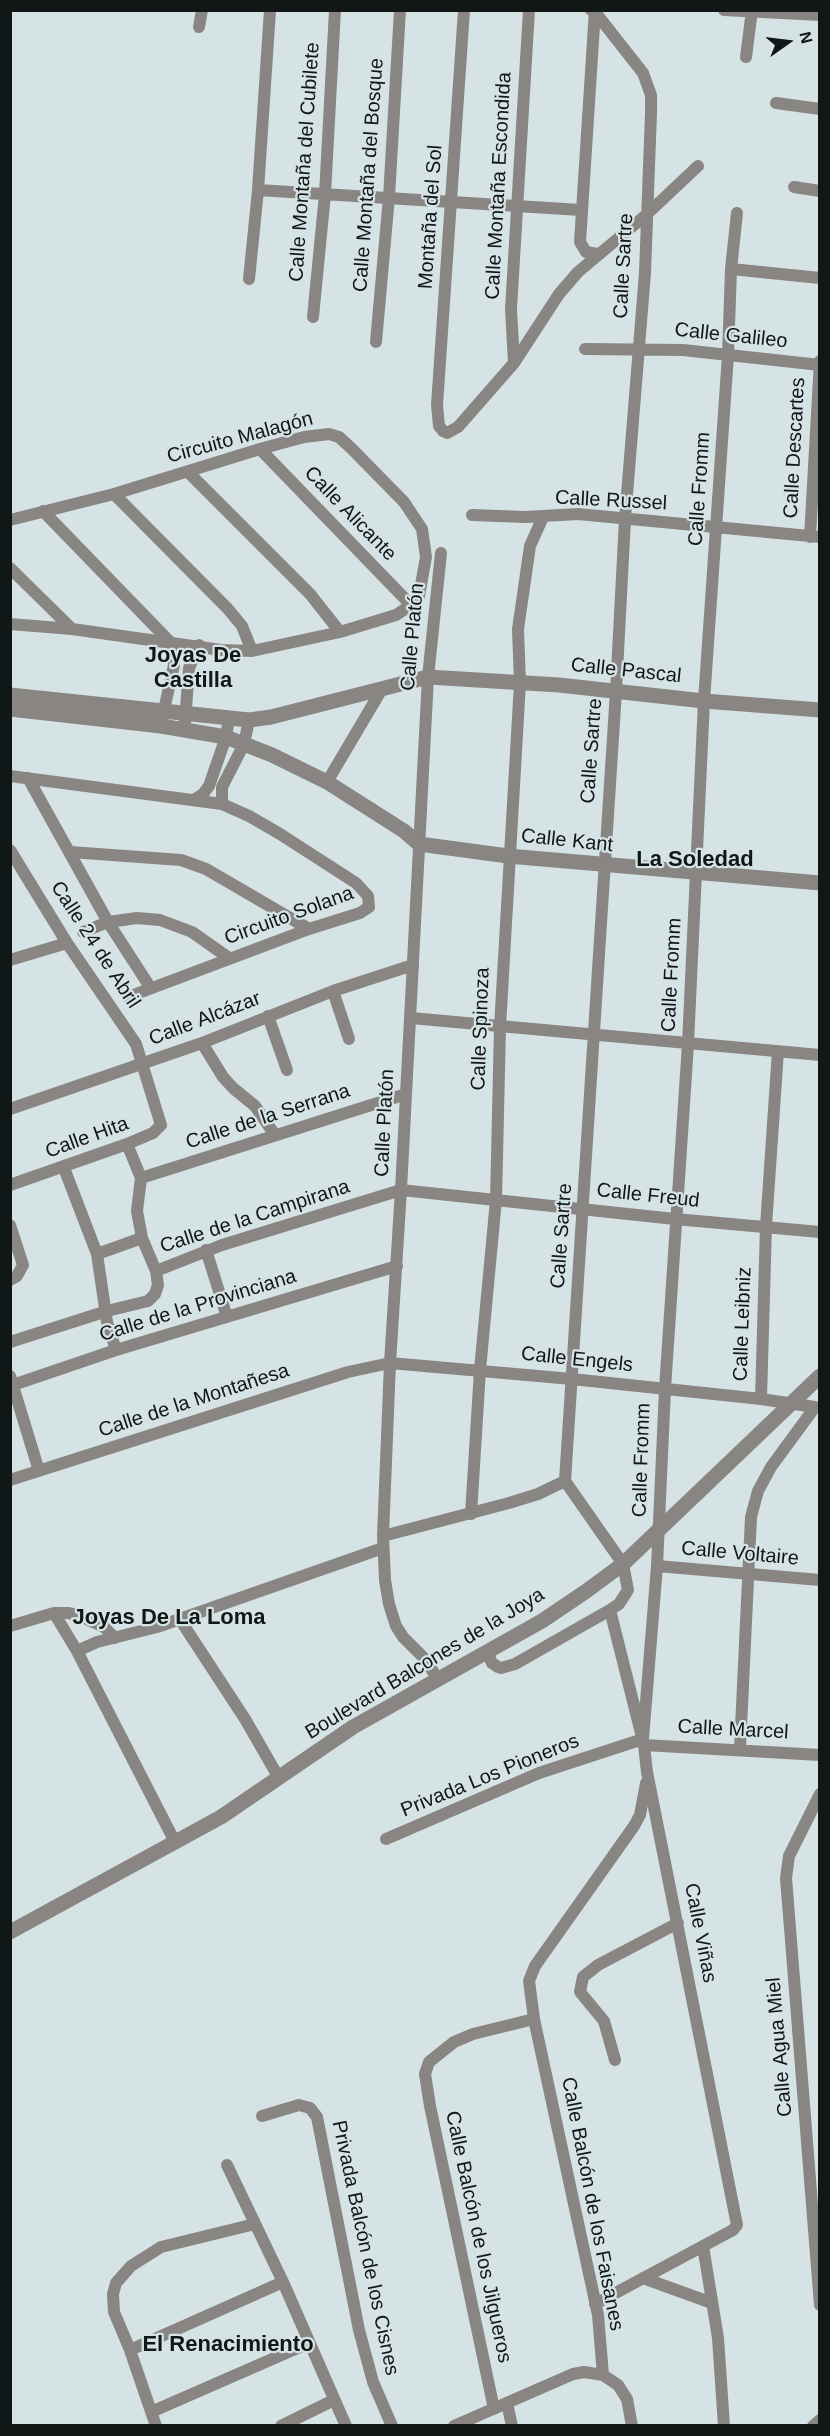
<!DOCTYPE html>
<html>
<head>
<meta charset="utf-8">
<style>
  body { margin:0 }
  #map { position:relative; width:830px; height:2436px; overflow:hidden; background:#d6e3e5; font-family:Arial,sans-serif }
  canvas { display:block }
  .frame { position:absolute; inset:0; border:12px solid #111617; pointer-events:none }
  .north { position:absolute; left:758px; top:12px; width:60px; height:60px; -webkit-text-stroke:4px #d6e3e5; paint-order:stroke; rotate:76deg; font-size:16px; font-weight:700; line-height:24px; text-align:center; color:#111617 }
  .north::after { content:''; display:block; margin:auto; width:21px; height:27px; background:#111617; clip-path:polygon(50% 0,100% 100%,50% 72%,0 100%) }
</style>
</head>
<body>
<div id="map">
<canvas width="830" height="2436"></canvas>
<div class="frame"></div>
<div class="north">N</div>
</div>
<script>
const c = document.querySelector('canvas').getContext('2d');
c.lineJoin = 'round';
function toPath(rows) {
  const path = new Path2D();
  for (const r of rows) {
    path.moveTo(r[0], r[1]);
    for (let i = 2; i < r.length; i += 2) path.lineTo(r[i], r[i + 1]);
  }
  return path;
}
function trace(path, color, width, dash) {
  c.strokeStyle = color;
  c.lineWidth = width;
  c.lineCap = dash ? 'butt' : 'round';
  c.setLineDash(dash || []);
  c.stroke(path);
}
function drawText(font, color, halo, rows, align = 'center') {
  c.font = font + ' Arial,sans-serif';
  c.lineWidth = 4.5;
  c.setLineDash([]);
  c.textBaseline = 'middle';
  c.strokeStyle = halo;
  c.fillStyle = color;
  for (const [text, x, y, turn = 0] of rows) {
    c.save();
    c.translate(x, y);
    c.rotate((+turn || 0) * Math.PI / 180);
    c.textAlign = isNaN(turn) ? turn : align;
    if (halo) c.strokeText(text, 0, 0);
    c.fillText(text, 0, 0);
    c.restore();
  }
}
trace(toPath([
  [464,10,437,405,439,426,443,431,447,433,458,427,514,363,559,294,578,272,646,215,698,166],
  [595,10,580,242,586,252,598,254],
  [724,10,820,15],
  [199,27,202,10],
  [746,57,752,10],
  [776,103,820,109],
  [794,187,820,191],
  [258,190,581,210],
  [731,269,820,278],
  [249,279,258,190,270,10],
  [313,317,325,194,335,10],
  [376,342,389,197,400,10],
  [585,349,683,350,820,365],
  [514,363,511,309,529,10],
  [260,449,411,605],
  [188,472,310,594,340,632],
  [114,494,228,609,242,626,252,651],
  [43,511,170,642,174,665,162,719],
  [472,515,525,517,578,514,820,537],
  [10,520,114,494,260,449,304,437,329,434,339,437,352,449,404,502,422,529,426,557,419,596,411,605,396,615,340,632,252,651,221,650,72,629,10,624],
  [810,537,820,361],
  [10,568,72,629],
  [185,722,189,668,199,645],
  [10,776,222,804,249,816,280,834,356,883,368,896,369,907,360,913,309,929,128,997],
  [28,778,108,922,150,987],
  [327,782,382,689],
  [195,799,203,794,209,786,226,737,229,719],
  [222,804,222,787,244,744,249,720],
  [10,850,67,943,136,1044,161,1125,153,1133,127,1144,10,1185],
  [70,852,181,860,206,869,309,929],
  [83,932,108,922,137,918,160,920,192,932,229,958],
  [10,960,67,943],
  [333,991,349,1039],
  [268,1016,287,1070],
  [411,1018,820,1055],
  [202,1043,223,1077,233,1088,255,1106,275,1135],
  [10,1109,202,1043,333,991,413,965],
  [64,1168,97,1254,107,1322,116,1350],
  [141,1178,406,1094],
  [10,1225,23,1265,17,1276,10,1280],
  [206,1250,227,1317],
  [97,1254,142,1238],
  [156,1271,222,1245,401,1190,675,1219,820,1232],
  [10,1342,107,1311,148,1301,155,1294,158,1285,156,1271,142,1238,137,1211,141,1178,127,1144],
  [10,1376,39,1471],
  [10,1386,116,1350,397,1266],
  [10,1480,348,1372,390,1363,572,1379,761,1399],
  [471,1514,480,1370,496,1200,500,1027,520,683,518,629,530,546,543,517],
  [383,1536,509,1503,538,1494,565,1481],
  [657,1566,820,1580],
  [54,1613,77,1651,175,1842],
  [179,1618,245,1719,279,1778],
  [10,1626,54,1613,68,1613,78,1615,104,1627,115,1638],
  [77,1651,97,1642,157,1627,383,1548],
  [487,1652,492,1663,498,1667,501,1668,515,1664,610,1610,619,1604,628,1590,623,1564,565,1481,616,691,625,519,645,273,651,113,651,95,643,73,595,12,591,10],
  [438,1679,423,1657,403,1637,396,1626,389,1604,385,1580,383,1536,390,1363,401,1190,428,677,441,553],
  [644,1745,820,1755],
  [740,1748,751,1517,758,1491,771,1467,815,1407,761,1399,766,1226,778,1051],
  [820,1794,789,1856,786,1878,820,2305],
  [386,1839,539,1773,643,1739,657,1566,665,1389,688,1044,704,701,728,355,731,269,737,213],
  [615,2060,604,2021,580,1992,583,1977,598,1965,678,1923],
  [262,2116,299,2105,310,2108,317,2117,359,2330,373,2382,392,2426],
  [227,2165,283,2282,346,2426],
  [703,2246,718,2338,724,2426],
  [643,2278,712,2303],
  [595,2304,733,2230,737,2225,647,1772,644,1745,610,1610],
  [130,2350,283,2282],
  [603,2375,598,2315,534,2019,529,1981,535,1966,634,1826,640,1815,646,1783],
  [507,2403,512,2426],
  [494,2409,430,2106,425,2074,429,2062,454,2042,473,2034,534,2019],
  [151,2412,309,2343],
  [156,2426,130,2350,114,2312,113,2294,116,2283,131,2266,161,2247,255,2224],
  [281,2426,334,2400],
  [454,2426,573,2374,584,2372,603,2375,618,2385,627,2399,632,2426],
  [813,2426,820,2420]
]), '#898583', 12);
trace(toPath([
  [10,695,249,720,271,717,428,677,559,685,704,701,820,710],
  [10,709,161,726,226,737,272,755,327,782,404,831,419,844,508,856,820,883],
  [10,1932,221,1817,353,1727,542,1621,585,1592,623,1564,820,1376]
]), '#898583', 15);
drawText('20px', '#111617', '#d6e3e5', [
  ["Calle Montaña del Cubilete",305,162,-86],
  ["Calle Montaña del Bosque",369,175,-86],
  ["Calle Montaña Escondida",499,186,-87],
  ["Montaña del Sol",431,217,-86],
  ["Calle Sartre",624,266,-87],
  ["Calle Galileo",731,336,6],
  ["Circuito Malagón",240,438,-15],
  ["Calle Descartes",795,448,-87],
  ["Calle Fromm",700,489,-86],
  ["Calle Russel",611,501,3],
  ["Calle Alicante",350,514,46],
  ["Calle Platón",413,637,-85],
  ["Calle Pascal",626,671,6],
  ["Calle Sartre",592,751,-86],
  ["Calle Kant",567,841,6],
  ["Circuito Solana",289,916,-20],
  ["Calle 24 de Abril",95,945,57],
  ["Calle Fromm",672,975,-87],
  ["Calle Alcázar",205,1019,-21],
  ["Calle Spinoza",481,1029,-88],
  ["Calle de la Serrana",268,1117,-18],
  ["Calle Platón",385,1123,-87],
  ["Calle Hita",87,1138,-20],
  ["Calle Freud",648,1196,6],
  ["Calle de la Campirana",255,1217,-18],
  ["Calle Sartre",562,1236,-86],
  ["Calle de la Provinciana",198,1306,-17],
  ["Calle Leibniz",743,1324,-88],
  ["Calle Engels",577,1360,6],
  ["Calle de la Montañesa",194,1401,-18],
  ["Calle Fromm",642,1460,-88],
  ["Calle Voltaire",740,1554,5],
  ["Boulevard Balcones de la Joya",425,1664,-31],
  ["Calle Marcel",733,1730,3],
  ["Privada Los Pioneros",490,1776,-22],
  ["Calle Viñas",700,1933,79],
  ["Calle Agua Miel",780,2047,-95],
  ["Calle Balcón de los Faisanes",592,2204,79],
  ["Calle Balcón de los Jilgueros",478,2237,78],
  ["Privada Balcón de los Cisnes",365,2248,78]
]);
drawText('bold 22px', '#111617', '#d6e3e5', [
  ["Joyas De",193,656],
  ["Castilla",193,681],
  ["La Soledad",695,860],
  ["Joyas De La Loma",169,1618],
  ["El Renacimiento",228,2345]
]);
</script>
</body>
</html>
